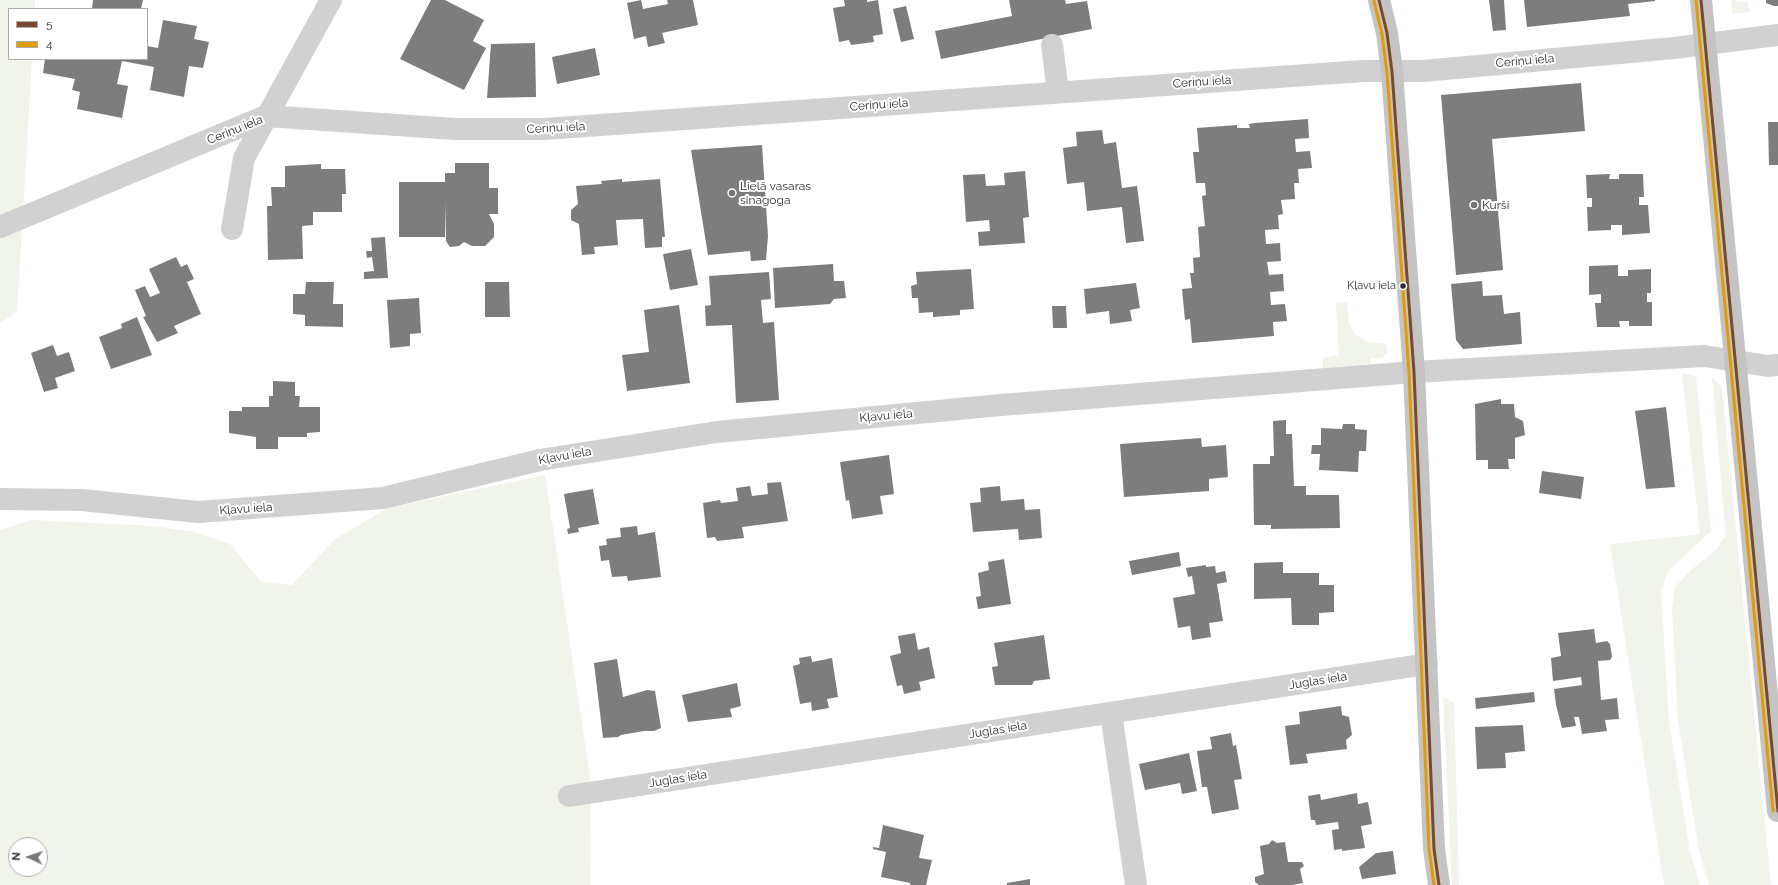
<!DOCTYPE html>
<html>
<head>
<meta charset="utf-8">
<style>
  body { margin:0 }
  #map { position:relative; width:1778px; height:885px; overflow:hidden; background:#fff; font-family:Raleway,sans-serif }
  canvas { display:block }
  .legend { position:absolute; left:8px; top:8px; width:140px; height:52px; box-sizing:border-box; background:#fff; border:1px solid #ababab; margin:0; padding:5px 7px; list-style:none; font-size:12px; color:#2c2c2c }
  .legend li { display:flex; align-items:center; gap:8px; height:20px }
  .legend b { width:20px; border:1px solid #ababab }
  .north { position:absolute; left:8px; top:837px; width:40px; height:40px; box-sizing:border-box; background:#fff; border:1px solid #ababab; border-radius:50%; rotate:273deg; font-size:11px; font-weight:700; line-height:16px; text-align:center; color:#2c2c2c }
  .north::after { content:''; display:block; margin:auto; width:14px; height:18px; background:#767676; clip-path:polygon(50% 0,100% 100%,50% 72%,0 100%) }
</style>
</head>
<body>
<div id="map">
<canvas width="1778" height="885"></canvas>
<ul class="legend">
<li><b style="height:5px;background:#7a4b2a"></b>5</li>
<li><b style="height:5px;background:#e39a04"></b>4</li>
</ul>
<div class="north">N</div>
</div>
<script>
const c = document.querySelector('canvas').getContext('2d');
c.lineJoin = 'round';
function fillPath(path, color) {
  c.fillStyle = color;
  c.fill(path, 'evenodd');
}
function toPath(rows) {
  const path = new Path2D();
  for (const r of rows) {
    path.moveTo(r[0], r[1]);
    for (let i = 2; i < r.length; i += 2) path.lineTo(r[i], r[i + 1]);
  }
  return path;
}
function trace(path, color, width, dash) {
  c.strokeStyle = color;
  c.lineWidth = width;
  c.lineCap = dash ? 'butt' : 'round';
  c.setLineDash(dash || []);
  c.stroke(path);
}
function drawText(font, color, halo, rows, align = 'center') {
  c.font = font + ' Raleway,sans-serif';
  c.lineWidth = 4;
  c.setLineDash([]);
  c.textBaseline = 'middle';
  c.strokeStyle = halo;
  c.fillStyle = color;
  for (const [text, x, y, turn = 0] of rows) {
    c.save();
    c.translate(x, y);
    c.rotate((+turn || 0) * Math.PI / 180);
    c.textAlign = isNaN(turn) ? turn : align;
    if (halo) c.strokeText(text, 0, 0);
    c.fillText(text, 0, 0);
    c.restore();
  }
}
fillPath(toPath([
  [0,0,35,0,35,9,9,9,9,59,32,59,17,312,0,323],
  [1731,0,1736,0,1737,2,1748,1,1749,12,1733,14],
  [1347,302,1349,323,1354,334,1370,343,1386,343,1388,353,1381,358,1370,358,1370,364,1323,368,1323,358,1339,355,1336,303],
  [1682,373,1696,376,1711,531,1668,571,1661,591,1669,722,1690,852,1700,885,1664,885,1610,544,1700,534],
  [1712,378,1722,386,1771,885,1709,885,1699,851,1678,721,1672,608,1675,587,1691,570,1714,552,1726,536],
  [545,475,591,784,590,885,0,885,0,530,31,520,153,526,195,532,230,544,261,582,292,585,335,539,388,508],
  [16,845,40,845,40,869,16,869],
  [1443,697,1454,702,1459,885,1452,885]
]), '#f0f4ea');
fillPath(toPath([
  [93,0,143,0,141,9,92,9],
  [431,0,445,0,484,20,473,41,486,48,464,90,400,59],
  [641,0,643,9,668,4,667,0,693,0,698,25,662,33,665,43,648,47,646,36,634,39,627,3],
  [844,0,867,0,867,2,878,0,883,34,873,36,874,42,851,45,849,40,839,42,833,8,845,6],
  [1009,0,1065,0,1066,4,1087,1,1092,29,941,59,935,31,1012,16],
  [1489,0,1504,0,1506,30,1493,31],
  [1524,0,1655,0,1655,1,1628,4,1630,16,1527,27],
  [1766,0,1778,0,1778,6,1774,6,1766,3],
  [906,6,914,39,901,42,893,9],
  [163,20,197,26,194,39,209,42,203,68,189,66,184,97,150,90,154,67,122,61,117,84,128,86,122,118,77,109,80,92,72,90,75,79,43,73,45,59,147,59,147,46,158,48],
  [535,43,536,97,487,98,491,44],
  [595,48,600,75,557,84,552,57],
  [1581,83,1585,131,1492,139,1503,270,1456,275,1441,95],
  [1308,119,1309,138,1295,139,1296,152,1310,151,1312,168,1298,169,1299,183,1294,183,1295,199,1281,200,1283,214,1278,215,1279,229,1265,230,1266,244,1280,243,1281,261,1267,262,1269,275,1283,274,1284,291,1270,292,1271,305,1285,304,1287,321,1273,322,1274,336,1192,343,1190,319,1185,320,1182,289,1192,288,1190,273,1194,273,1193,258,1200,257,1198,227,1205,226,1202,196,1206,195,1205,183,1196,183,1193,152,1199,152,1197,128,1237,125,1237,128,1250,128,1249,124,1255,123],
  [1768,122,1778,122,1778,165,1769,165],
  [1102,130,1104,144,1116,142,1122,188,1137,186,1144,241,1126,243,1122,207,1087,211,1084,182,1067,184,1063,148,1077,146,1076,132],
  [762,145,768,236,766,260,751,261,750,251,708,255,691,150],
  [455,163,489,163,489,188,498,188,498,214,489,214,494,224,494,237,485,246,472,246,464,242,459,246,450,247,446,241,445,202,445,237,399,237,399,182,445,182,445,173,455,173],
  [321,164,321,169,345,169,346,194,342,194,342,212,313,212,313,225,302,226,303,259,268,260,267,206,272,206,271,187,285,187,285,166],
  [1025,171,1029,217,1023,218,1025,243,979,246,978,232,990,231,989,220,966,222,963,175,985,174,986,186,1005,185,1004,173],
  [1610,174,1609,179,1619,179,1619,174,1643,174,1644,197,1639,197,1639,205,1648,205,1650,233,1622,235,1622,225,1611,225,1611,230,1588,231,1587,207,1592,207,1592,198,1587,198,1586,175],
  [622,179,622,182,660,179,665,237,662,237,662,247,645,248,643,219,616,220,618,245,594,247,595,254,582,255,579,224,571,220,571,210,578,204,576,186,602,184,601,181],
  [385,237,388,278,364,279,364,272,374,271,372,257,367,258,366,251,372,251,371,238],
  [691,249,698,285,670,290,663,254],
  [176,257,181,267,187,264,194,279,187,282,201,314,174,326,178,333,157,342,143,317,146,316,135,290,145,286,150,297,160,293,149,269],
  [833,264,834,281,844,281,846,298,834,299,830,304,775,308,773,268],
  [1618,265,1618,276,1628,276,1628,270,1651,269,1651,293,1647,293,1647,302,1652,302,1652,326,1629,326,1629,321,1619,321,1620,327,1597,327,1595,303,1601,303,1601,294,1589,295,1589,266],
  [971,269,974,309,960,310,960,315,933,317,933,312,919,313,918,298,912,298,911,286,917,284,916,272],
  [769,272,771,299,761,300,763,323,774,322,779,400,736,403,732,325,706,326,705,306,711,305,709,276],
  [1482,281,1483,296,1502,295,1504,314,1520,312,1522,344,1463,349,1456,340,1451,284],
  [306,282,334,282,333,304,343,304,343,327,305,326,305,315,293,314,293,294,305,294],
  [485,282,509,282,510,317,485,317],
  [1136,283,1140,308,1130,310,1132,321,1110,324,1109,311,1086,314,1084,289],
  [419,298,421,333,410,334,410,346,390,348,387,300],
  [679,305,690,383,627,391,622,355,649,352,644,310],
  [1052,306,1066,306,1067,328,1053,328],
  [137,317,152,355,111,369,99,337,122,328,121,324],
  [53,345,57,356,69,352,75,371,55,378,58,388,44,392,31,353],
  [273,381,295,382,295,396,300,396,299,407,320,407,320,432,307,433,307,437,278,437,278,449,256,449,256,437,229,433,229,411,242,411,242,407,269,407,269,396,273,396],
  [1501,399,1501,404,1514,404,1515,417,1523,421,1525,435,1515,438,1515,459,1508,459,1509,469,1488,469,1488,460,1476,460,1475,404],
  [1666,407,1675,487,1646,489,1635,411],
  [1286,420,1286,434,1292,434,1294,486,1306,486,1306,495,1339,495,1340,528,1271,529,1271,525,1254,525,1253,464,1270,464,1270,456,1274,456,1273,421],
  [1343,424,1355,424,1355,429,1367,430,1366,451,1359,451,1358,472,1319,470,1320,454,1311,454,1312,445,1321,445,1321,428,1342,429],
  [1201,438,1202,447,1226,445,1228,477,1209,479,1209,491,1124,497,1120,444],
  [889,455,894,494,880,496,883,514,852,519,849,500,846,501,840,462],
  [1542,471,1584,477,1581,499,1539,493],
  [781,482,788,521,742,527,744,538,717,541,715,537,707,538,703,503,720,500,721,503,738,501,736,488,750,486,752,496,768,494,767,483],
  [1000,486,1001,501,1024,499,1025,510,1040,509,1042,538,1019,540,1018,529,973,532,970,503,981,502,980,488],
  [593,489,599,524,578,528,579,532,568,534,567,529,570,528,564,494],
  [637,526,638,535,655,532,661,577,628,581,627,576,612,577,609,560,601,561,599,546,607,545,606,539,621,537,620,528],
  [1179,552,1181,566,1132,575,1129,561],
  [1004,559,1011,604,978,609,976,597,981,596,978,573,989,570,988,562],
  [1283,562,1283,573,1319,573,1319,585,1334,585,1334,612,1319,613,1319,625,1292,625,1291,598,1254,599,1254,563],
  [1206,565,1206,567,1215,566,1216,573,1225,571,1227,582,1217,584,1223,621,1209,623,1211,637,1192,640,1190,626,1178,628,1173,598,1195,594,1192,576,1188,577,1186,568],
  [1594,629,1596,643,1607,641,1610,644,1612,657,1610,660,1598,661,1601,700,1617,698,1619,719,1605,720,1607,731,1582,734,1579,717,1574,717,1576,726,1562,728,1556,705,1554,689,1582,685,1581,677,1553,681,1551,658,1561,656,1558,633],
  [915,633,918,650,929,647,935,678,919,682,921,690,904,694,902,685,897,686,890,656,901,653,898,636],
  [1044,635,1050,679,1034,681,1032,685,995,685,992,667,998,666,994,643],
  [811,656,812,662,832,658,838,697,827,699,829,708,812,711,811,702,800,704,793,666,800,664,799,658],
  [617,659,623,697,647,690,655,691,661,728,654,731,644,731,621,735,618,737,603,738,594,663],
  [737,683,741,706,730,709,732,717,688,722,682,695],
  [1534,692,1535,702,1476,709,1475,698],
  [1341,706,1342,715,1349,717,1352,735,1346,740,1347,749,1306,754,1308,763,1290,765,1285,726,1300,724,1299,712],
  [1523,725,1525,751,1505,753,1506,768,1477,769,1475,727],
  [1231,733,1233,746,1236,745,1242,779,1234,780,1239,809,1212,814,1207,787,1202,787,1197,751,1212,749,1210,737],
  [1189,753,1197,791,1182,794,1180,783,1145,790,1139,764],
  [1357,793,1358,804,1368,802,1372,824,1361,826,1365,848,1342,851,1342,849,1334,850,1332,830,1339,829,1338,822,1316,825,1315,820,1311,820,1308,796,1320,794,1321,800],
  [883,825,924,835,919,858,932,860,926,885,910,885,910,883,881,877,886,852,873,849,873,847,879,848],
  [1272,840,1277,843,1285,842,1288,862,1302,862,1304,866,1300,869,1303,883,1292,885,1259,885,1255,882,1255,877,1264,874,1260,846,1269,844],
  [1393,851,1396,874,1362,879,1359,867,1376,853],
  [1030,879,1030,885,1007,885,1007,883]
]), '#7d7d7d');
trace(toPath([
  [1052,45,1058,92],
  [0,227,266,116,455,129,544,129,1363,71,1423,71,1674,48,1778,35],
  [232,229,244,158,331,0],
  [0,499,82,500,198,512,383,498,540,460,717,432,1001,405,1414,372,1704,356,1768,366,1778,365],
  [1111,713,1136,885],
  [569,796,1427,664]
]), '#d1d1d1', 22);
trace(toPath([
  [1379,0,1387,33,1392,72,1414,372,1434,849,1439,885],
  [1701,0,1778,811]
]), '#c4c4c4', 22);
trace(toPath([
  [1379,0,1387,33,1392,72,1414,372,1434,849,1439,885],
  [1701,0,1778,811]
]), '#7a4b2a', 3);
trace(toPath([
  [1696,0,1773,811],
  [1374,1,1382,34,1387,73,1409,372,1429,849,1434,885]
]), '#e39a04', 3);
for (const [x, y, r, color] of [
  [732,193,4,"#767676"],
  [1474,205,4,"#767676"],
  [1403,286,3.5,"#2c2c2c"]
]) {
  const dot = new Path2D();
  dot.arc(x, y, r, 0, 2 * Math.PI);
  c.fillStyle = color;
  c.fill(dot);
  trace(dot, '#fff', 1.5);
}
drawText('11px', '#2c2c2c', '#fff', [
  ["Kļavu iela",1396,286]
], 'right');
drawText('12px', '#2c2c2c', '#fff', [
  ["Ceriņu iela",1525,61,-5],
  ["Ceriņu iela",1202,82,-4],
  ["Ceriņu iela",879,105,-4],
  ["Ceriņu iela",556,128,-3],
  ["Ceriņu iela",235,130,-22],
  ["Kļavu iela",886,416,-5],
  ["Kļavu iela",565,456,-10],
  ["Kļavu iela",246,509,-4],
  ["Juglas iela",1318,681,-9],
  ["Juglas iela",998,730,-9],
  ["Juglas iela",678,779,-9]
]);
drawText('12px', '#2c2c2c', '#fff', [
  ["Lielā vasaras",740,186],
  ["sinagoga",740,200],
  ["Kurši",1482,205]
], 'left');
</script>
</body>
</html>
